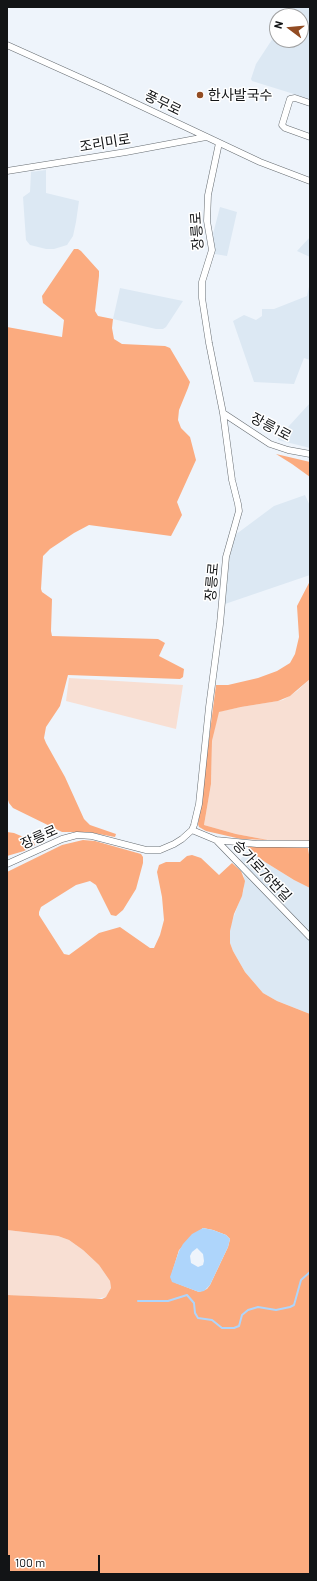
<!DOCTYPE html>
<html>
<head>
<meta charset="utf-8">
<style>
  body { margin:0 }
  #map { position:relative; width:317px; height:1581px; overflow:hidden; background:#eef4fb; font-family:Barlow,sans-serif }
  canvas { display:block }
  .frame { position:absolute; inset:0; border:8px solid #121416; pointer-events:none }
  .north { position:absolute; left:269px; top:8px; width:40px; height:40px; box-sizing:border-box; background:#fff; border:1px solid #a0a1a2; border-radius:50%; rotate:286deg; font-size:11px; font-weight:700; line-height:16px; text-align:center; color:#121416 }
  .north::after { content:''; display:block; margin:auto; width:14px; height:18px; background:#924c23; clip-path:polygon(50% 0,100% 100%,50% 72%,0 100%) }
  .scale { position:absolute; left:8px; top:1555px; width:92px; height:18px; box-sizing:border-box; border:2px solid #121416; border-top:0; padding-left:5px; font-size:12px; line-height:14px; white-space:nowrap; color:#121416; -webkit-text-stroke:3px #fff; paint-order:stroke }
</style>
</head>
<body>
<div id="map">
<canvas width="317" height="1581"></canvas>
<div class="frame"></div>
<div class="north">N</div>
<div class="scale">100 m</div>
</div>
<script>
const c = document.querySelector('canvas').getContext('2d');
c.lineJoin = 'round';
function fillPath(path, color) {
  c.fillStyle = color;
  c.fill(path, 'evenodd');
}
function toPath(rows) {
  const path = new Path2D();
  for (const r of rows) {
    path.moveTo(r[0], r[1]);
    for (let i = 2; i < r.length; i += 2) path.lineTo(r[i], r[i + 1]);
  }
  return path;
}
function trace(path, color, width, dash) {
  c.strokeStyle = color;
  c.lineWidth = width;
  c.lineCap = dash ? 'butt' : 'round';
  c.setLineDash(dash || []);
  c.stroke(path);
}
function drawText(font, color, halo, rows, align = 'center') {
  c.font = font + ' Barlow,"Noto Sans KR",sans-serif';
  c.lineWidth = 3;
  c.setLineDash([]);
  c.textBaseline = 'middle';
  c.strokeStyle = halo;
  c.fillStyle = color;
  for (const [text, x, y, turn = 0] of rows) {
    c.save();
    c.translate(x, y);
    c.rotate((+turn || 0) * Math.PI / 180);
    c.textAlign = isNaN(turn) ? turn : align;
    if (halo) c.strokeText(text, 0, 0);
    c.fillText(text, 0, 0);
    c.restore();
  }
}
fillPath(toPath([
  [286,7,310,7,310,99,252,81,251,79,256,64,277,32,277,40,301,40,301,16,285,16],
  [46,170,46,193,79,201,76,222,73,236,67,245,54,249,46,249,30,245,26,240,23,197,30,192,31,172],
  [220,207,237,212,227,256,215,254,213,234],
  [310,237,310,257,297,251],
  [310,282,310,360,304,358,294,384,254,382,233,321,244,315,256,320,262,316,262,309,274,309,307,296],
  [120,288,183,301,166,327,163,329,156,329,113,319],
  [310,403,310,448,278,440,278,438],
  [305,495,310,506,310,575,225,604,229,560,235,535,274,506],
  [249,850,265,862,294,880,310,888,310,1014,277,1001,263,993,245,972,233,951,230,943,229,938,231,924,244,889,244,875,235,865]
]), '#dce8f3');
fillPath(toPath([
  [69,678,183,685,176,729,66,701],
  [310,679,310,841,268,840,236,834,204,825,211,784,212,741,218,713,221,711,241,707,283,700,297,691],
  [7,1230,58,1236,69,1240,83,1250,99,1265,110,1281,111,1288,110,1293,106,1297,95,1299,7,1295]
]), '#f8dfd3');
fillPath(toPath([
  [74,249,78,249,81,251,99,271,99,276,95,311,98,316,113,319,112,328,114,339,122,344,165,346,170,348,190,382,188,388,179,410,178,420,181,428,190,437,196,460,177,502,182,515,171,536,89,525,74,533,50,549,43,556,41,589,42,592,52,599,51,631,52,636,158,639,165,643,159,656,184,669,183,677,180,679,68,675,60,706,46,727,44,738,46,743,65,777,84,819,90,825,116,834,115,837,88,832,62,832,13,808,9,803,7,797,7,327,62,337,64,320,43,303,42,296],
  [276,454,310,462,310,477,292,464],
  [310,581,310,679,290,696,278,701,241,707,219,712,212,741,211,784,204,825,236,834,268,840,241,839,206,831,199,827,198,824,216,685,228,685,258,678,277,671,290,663,295,654,299,637,297,606],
  [7,832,14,833,33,841,35,845,24,851,7,856],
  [83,840,95,841,141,854,143,857,143,863,136,889,123,910,116,916,111,915,96,885,90,881,76,885,41,907,39,912,39,915,64,954,69,955,99,933,120,927,150,948,154,948,160,935,164,920,162,897,157,872,159,865,166,862,180,862,187,856,192,855,201,858,219,875,232,863,241,871,245,881,242,896,234,914,230,931,230,943,233,951,245,972,263,993,277,1001,310,1014,310,1574,7,1574,7,1295,102,1299,106,1297,111,1288,110,1281,99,1265,83,1250,69,1240,58,1236,7,1230,7,872,62,845],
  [203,1228,213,1230,226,1235,230,1239,228,1247,210,1285,207,1289,199,1292,176,1283,172,1273,179,1250],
  [249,846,308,848,310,861,310,888,294,880,265,862,249,850,248,847]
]), '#fbab7f');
fillPath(toPath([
  [203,1228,213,1230,226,1235,230,1239,228,1247,210,1285,204,1291,199,1292,172,1282,170,1277,179,1251,183,1244,192,1234],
  [197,1248,203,1254,204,1261,203,1265,198,1267,191,1263,190,1256,192,1252]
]), '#aed5fb');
trace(toPath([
  [138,1301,168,1301,187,1295,194,1303,195,1313,198,1318,212,1320,222,1328,234,1328,239,1326,242,1315,248,1310,258,1307,276,1310,290,1307,294,1305,301,1280,310,1272]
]), '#aed5fb', 2);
const minor = toPath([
  [7,45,105,89,260,162,310,181],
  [310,103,295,98,290,99,282,125,285,128,310,137],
  [7,171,126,152,206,137],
  [223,413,270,444,288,450,310,454],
  [192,830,216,840,310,937],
  [216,840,257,844,310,844],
  [7,864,62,839,77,835,92,836,146,850,160,850,174,844,182,839,192,830,194,825,199,804,209,707,220,624,226,557,239,511,238,504,232,480,223,413,209,343,202,298,202,282,212,250,207,221,208,195,219,143]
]);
trace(minor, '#666c71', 7);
trace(minor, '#fff', 6);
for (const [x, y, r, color] of [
  [200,95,4,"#924c23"]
]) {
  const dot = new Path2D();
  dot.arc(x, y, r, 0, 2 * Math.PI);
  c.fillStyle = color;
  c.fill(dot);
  trace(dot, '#fff', 1.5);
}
drawText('14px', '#121416', '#fff', [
  ["한사발국수",208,95]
], 'left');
drawText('14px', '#121416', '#fff', [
  ["풍무로",163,103,26],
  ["조리미로",105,143,-9],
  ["장릉로",197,231,-94],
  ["장릉1로",271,427,28],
  ["장릉로",212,582,-85],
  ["장릉로",39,837,-24],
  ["승가로76번길",262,871,47]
]);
</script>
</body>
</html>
